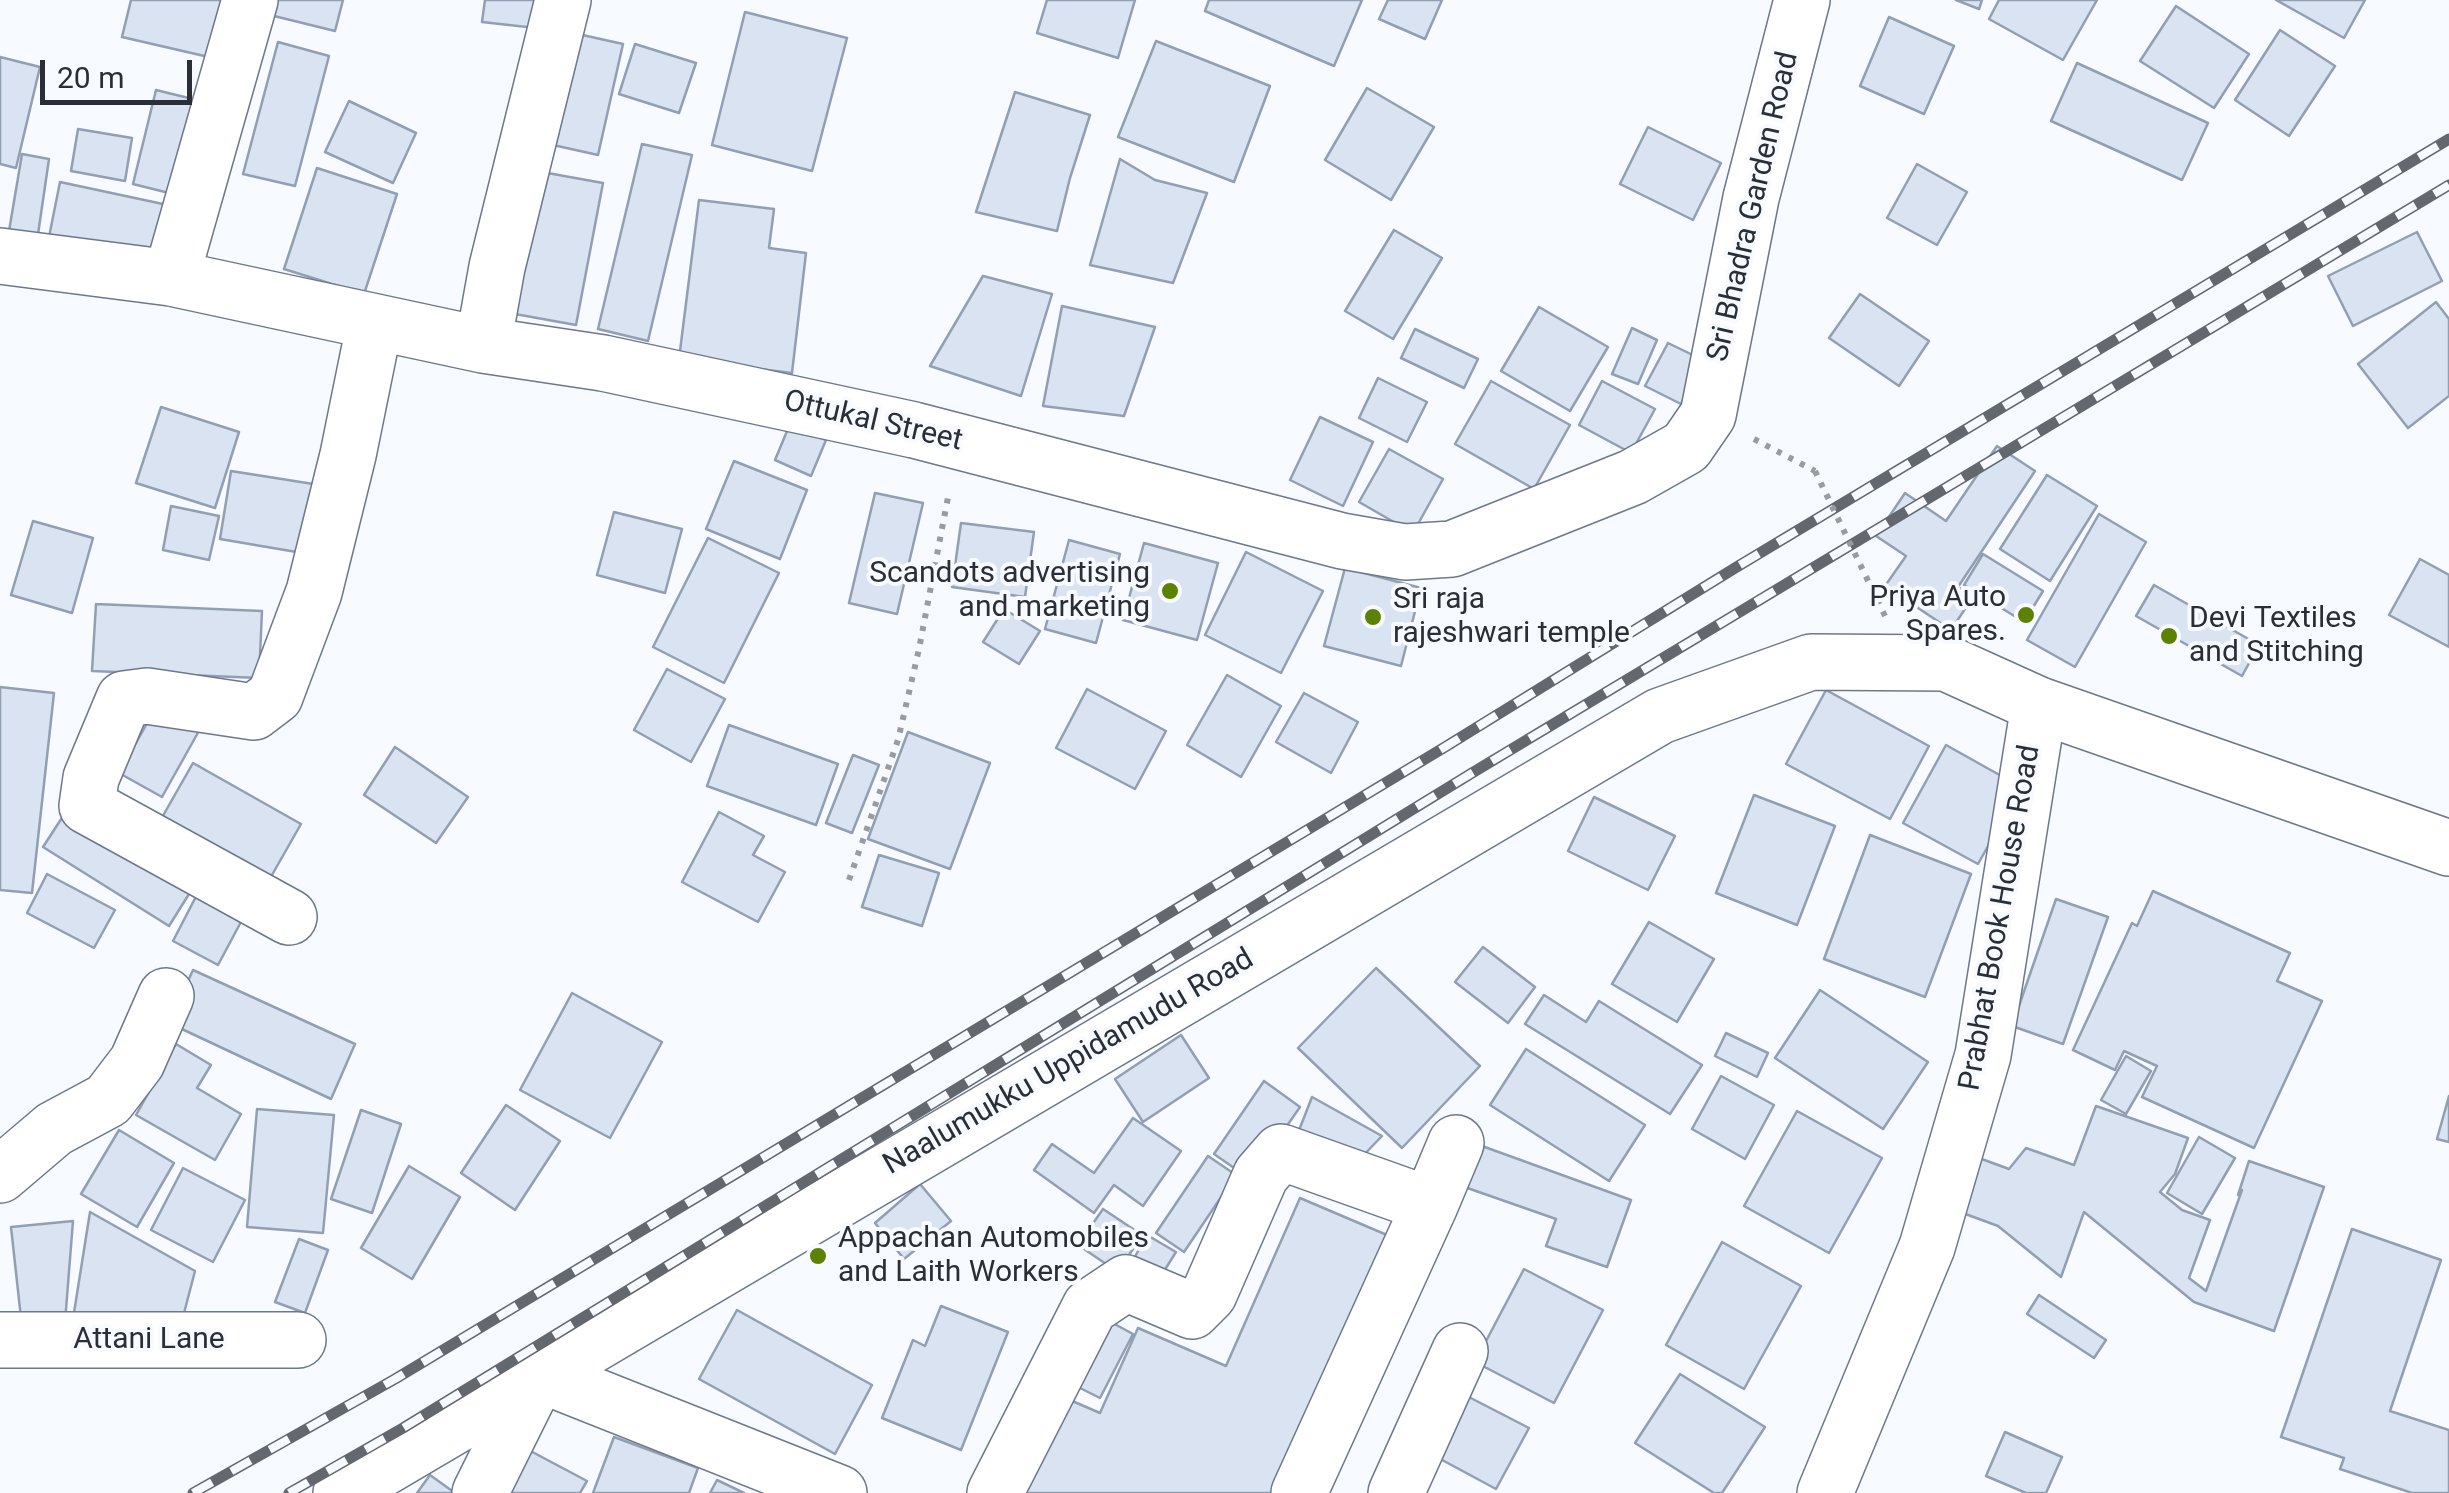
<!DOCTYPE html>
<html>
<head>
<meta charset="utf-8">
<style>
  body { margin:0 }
  #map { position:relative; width:2449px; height:1493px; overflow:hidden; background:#f7faff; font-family:Roboto,sans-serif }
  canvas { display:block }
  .scale { position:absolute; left:40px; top:60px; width:152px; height:45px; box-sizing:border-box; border:5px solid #2a2f37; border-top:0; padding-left:12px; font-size:30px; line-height:35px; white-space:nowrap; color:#2a2f37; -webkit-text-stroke:8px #f7faff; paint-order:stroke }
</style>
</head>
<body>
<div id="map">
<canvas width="2449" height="1493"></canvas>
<div class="scale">20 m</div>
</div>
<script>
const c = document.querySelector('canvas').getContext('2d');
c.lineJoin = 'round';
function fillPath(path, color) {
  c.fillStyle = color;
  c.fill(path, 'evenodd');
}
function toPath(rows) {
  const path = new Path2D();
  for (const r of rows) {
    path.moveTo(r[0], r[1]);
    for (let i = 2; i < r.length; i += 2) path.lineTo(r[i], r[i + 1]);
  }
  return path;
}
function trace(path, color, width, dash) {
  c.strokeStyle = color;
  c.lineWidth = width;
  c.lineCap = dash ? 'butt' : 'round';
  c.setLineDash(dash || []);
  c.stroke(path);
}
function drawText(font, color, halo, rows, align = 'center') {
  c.font = font + ' Roboto,sans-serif';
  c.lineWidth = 8;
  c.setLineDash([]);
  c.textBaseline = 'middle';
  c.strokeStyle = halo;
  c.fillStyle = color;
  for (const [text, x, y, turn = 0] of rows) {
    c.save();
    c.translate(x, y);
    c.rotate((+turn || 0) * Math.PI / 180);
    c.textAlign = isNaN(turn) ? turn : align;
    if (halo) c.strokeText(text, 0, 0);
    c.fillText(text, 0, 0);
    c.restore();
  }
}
const building = toPath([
  [131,0,227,0,213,58,122,37,131,0],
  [274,0,343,0,335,31,270,15,274,0],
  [485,0,540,0,536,28,482,22,485,0],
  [1047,0,1135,0,1118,58,1037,33,1047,0],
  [1209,0,1362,0,1334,66,1205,11,1209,0],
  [1388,0,1442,0,1425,39,1379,19,1388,0],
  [1956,0,1982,0,1979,9,1956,0],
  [1999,0,2097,0,2063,60,1989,19,1999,0],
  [2276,0,2365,0,2344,38,2276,0],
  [2176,6,2249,54,2214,108,2140,61,2176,6],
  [745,12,847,38,812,171,712,145,745,12],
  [1889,17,1954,46,1924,114,1860,86,1889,17],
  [2280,30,2335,66,2289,136,2235,100,2280,30],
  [569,32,623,44,598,155,544,143,569,32],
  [1156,41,1270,86,1234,182,1118,137,1156,41],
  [278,42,329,56,295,186,243,174,278,42],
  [635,44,696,63,679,113,619,94,635,44],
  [0,57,40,67,16,168,0,164,0,57],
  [2077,63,2208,123,2182,180,2051,121,2077,63],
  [1367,88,1434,127,1391,200,1325,160,1367,88],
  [156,90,209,103,185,197,133,184,156,90],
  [1015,92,1090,115,1070,178,1057,231,976,212,1015,92],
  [349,101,416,133,393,183,325,152,349,101],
  [1648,127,1721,163,1693,220,1620,184,1648,127],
  [78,129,132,138,125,181,71,171,78,129],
  [642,144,692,155,648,341,598,329,642,144],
  [22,154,49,159,36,248,7,243,22,154],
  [1120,159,1155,180,1207,193,1173,283,1090,265,1120,159],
  [1917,164,1967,192,1937,245,1887,218,1917,164],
  [317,168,397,194,364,294,284,269,317,168],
  [542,172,603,183,576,325,515,314,542,172],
  [60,182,177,207,165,266,48,242,60,182],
  [699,200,774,209,769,248,806,253,792,373,679,359,699,200],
  [1394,230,1442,258,1393,339,1345,311,1394,230],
  [2417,232,2442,281,2353,326,2328,276,2417,232],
  [983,276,1052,294,1021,396,930,366,983,276],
  [1860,294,1929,341,1899,386,1829,338,1860,294],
  [2436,302,2449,319,2449,396,2408,428,2358,364,2436,302],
  [1062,306,1155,327,1124,416,1043,406,1062,306],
  [1539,307,1608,347,1570,411,1501,371,1539,307],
  [1632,328,1657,340,1638,384,1612,374,1632,328],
  [1415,329,1478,359,1464,388,1401,358,1415,329],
  [1668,343,1703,360,1681,404,1645,386,1668,343],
  [1378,378,1427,402,1407,442,1359,418,1378,378],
  [1491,381,1570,425,1534,489,1455,444,1491,381],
  [1602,381,1655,409,1631,453,1579,425,1602,381],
  [161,407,239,432,215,508,136,483,161,407],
  [1320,417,1373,442,1343,506,1290,480,1320,417],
  [790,424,826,440,811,476,775,460,790,424],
  [1997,446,2035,471,1958,587,1973,597,1951,630,1885,586,1906,556,1876,536,1905,493,1946,521,1997,446],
  [1389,449,1443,479,1413,533,1359,502,1389,449],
  [734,461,807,490,780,559,706,529,734,461],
  [231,471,326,486,314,555,220,539,231,471],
  [2047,475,2097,506,2050,581,2000,549,2047,475],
  [875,493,923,503,897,614,849,603,875,493],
  [171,506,219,516,209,560,163,550,171,506],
  [614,512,682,529,665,593,597,575,614,512],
  [2099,514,2146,542,2075,667,2027,640,2099,514],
  [33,521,93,538,72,613,11,595,33,521],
  [961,523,1034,532,1025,597,952,587,961,523],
  [708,538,779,573,724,683,653,647,708,538],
  [1069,540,1120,554,1096,643,1045,629,1069,540],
  [1144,543,1218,563,1197,640,1123,620,1144,543],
  [1246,552,1323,591,1281,673,1205,635,1246,552],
  [1983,554,2043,591,2024,622,1964,585,1983,554],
  [2420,559,2449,575,2449,647,2389,615,2420,559],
  [1345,568,1421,588,1401,666,1324,646,1345,568],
  [2154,585,2259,645,2242,676,2136,616,2154,585],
  [96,604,262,611,259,678,92,671,96,604],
  [1004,609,1040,631,1019,664,983,642,1004,609],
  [667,669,725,699,691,762,634,730,667,669],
  [1227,675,1281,706,1241,777,1187,745,1227,675],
  [0,687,54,693,32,893,0,890,0,687],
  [167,688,209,713,162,797,119,773,167,688],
  [1087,689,1166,731,1135,789,1056,748,1087,689],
  [1826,690,1929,746,1890,819,1786,764,1826,690],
  [1304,693,1358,722,1331,773,1276,742,1304,693],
  [729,725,838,764,816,825,707,786,729,725],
  [908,732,990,763,950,869,868,839,908,732],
  [1946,745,2021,787,1978,864,1903,823,1946,745],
  [395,747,468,797,436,843,364,795,395,747],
  [853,755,879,765,852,833,826,823,853,755],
  [193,763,301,824,260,896,152,835,193,763],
  [1754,795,1835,826,1797,925,1716,893,1754,795],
  [1594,797,1675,836,1648,890,1568,851,1594,797],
  [69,807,194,886,169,926,43,847,69,807],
  [719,812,764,836,753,855,785,872,758,922,682,882,719,812],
  [1870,835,1971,874,1925,997,1824,959,1870,835],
  [879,855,939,873,922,926,862,907,879,855],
  [47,874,115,910,94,948,27,913,47,874],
  [204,881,250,905,218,965,173,941,204,881],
  [2153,891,2290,953,2277,981,2322,1001,2254,1148,2142,1097,2157,1066,2124,1051,2115,1070,2073,1050,2132,923,2137,926,2153,891],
  [2056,899,2108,917,2063,1044,2012,1026,2056,899],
  [1649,922,1714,959,1677,1022,1612,984,1649,922],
  [1483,947,1535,987,1508,1023,1455,982,1483,947],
  [1376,968,1480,1066,1402,1148,1298,1048,1376,968],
  [193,970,355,1044,331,1099,169,1023,193,970],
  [1820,990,1928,1062,1883,1129,1775,1058,1820,990],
  [572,993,662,1042,610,1138,520,1090,572,993],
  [1544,995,1586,1022,1599,1001,1702,1065,1670,1114,1525,1024,1544,995],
  [1726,1033,1768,1053,1757,1077,1715,1056,1726,1033],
  [1181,1035,1209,1078,1143,1122,1115,1079,1181,1035],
  [176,1044,211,1065,197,1088,241,1114,215,1160,136,1115,176,1044],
  [1526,1049,1645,1125,1609,1181,1490,1105,1526,1049],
  [2126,1056,2151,1071,2126,1114,2101,1100,2126,1056],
  [1721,1076,1774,1105,1745,1159,1692,1129,1721,1076],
  [1264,1081,1300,1107,1250,1179,1214,1154,1264,1081],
  [2449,1096,2449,1142,2437,1139,2449,1096],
  [1312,1097,1382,1136,1356,1163,1296,1138,1312,1097],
  [506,1105,560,1141,515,1210,461,1173,506,1105],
  [2096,1106,2188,1138,2175,1174,2160,1192,2182,1210,2210,1220,2189,1278,2206,1291,2242,1190,2238,1195,2249,1161,2324,1187,2274,1331,2194,1302,2084,1212,2061,1277,1998,1226,1960,1212,1979,1158,2009,1169,2026,1148,2074,1165,2096,1106],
  [257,1109,334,1115,323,1233,247,1227,257,1109],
  [361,1110,401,1124,372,1213,331,1199,361,1110],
  [1797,1111,1882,1158,1829,1253,1744,1206,1797,1111],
  [1133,1118,1181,1151,1143,1206,1114,1185,1094,1213,1034,1170,1052,1144,1094,1173,1133,1118],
  [119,1130,174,1163,137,1227,81,1194,119,1130],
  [2199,1137,2235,1158,2202,1214,2167,1193,2199,1137],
  [1471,1142,1631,1200,1607,1267,1546,1246,1556,1219,1456,1184,1471,1142],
  [1208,1156,1236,1175,1184,1252,1156,1233,1208,1156],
  [409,1166,460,1197,412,1279,361,1248,409,1166],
  [183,1168,245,1200,213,1262,151,1230,183,1168],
  [920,1184,951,1221,904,1259,875,1223,920,1184],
  [1300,1198,1394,1238,1283,1493,1021,1493,1063,1397,1100,1413,1138,1328,1226,1366,1300,1198],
  [1103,1209,1142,1235,1118,1272,1078,1245,1103,1209],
  [90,1212,195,1271,183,1317,73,1319,90,1212],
  [73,1221,65,1322,21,1318,11,1227,73,1221],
  [2352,1229,2441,1260,2390,1411,2449,1430,2449,1493,2412,1493,2340,1469,2344,1458,2281,1437,2352,1229],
  [1147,1235,1176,1252,1154,1287,1127,1271,1147,1235],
  [299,1239,328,1250,305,1313,275,1302,299,1239],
  [1722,1242,1801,1286,1744,1389,1666,1345,1722,1242],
  [1524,1269,1603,1310,1554,1403,1475,1362,1524,1269],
  [2039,1295,2106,1340,2094,1358,2027,1314,2039,1295],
  [941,1306,1008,1332,961,1450,882,1418,913,1340,925,1346,941,1306],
  [737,1310,872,1385,835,1454,699,1379,737,1310],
  [1109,1321,1133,1334,1100,1398,1076,1386,1109,1321],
  [1680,1374,1765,1427,1722,1493,1714,1493,1635,1443,1680,1374],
  [1463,1394,1529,1428,1496,1489,1431,1454,1463,1394],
  [2005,1432,2062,1457,2046,1493,2026,1493,1986,1476,2005,1432],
  [614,1437,698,1468,689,1493,593,1493,614,1437],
  [523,1447,587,1481,580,1493,498,1493,523,1447],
  [430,1475,455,1493,417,1493,430,1475],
  [717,1480,744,1493,710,1493,717,1480]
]);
fillPath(building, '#d9e3f2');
trace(building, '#929fb3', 2.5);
const minor = toPath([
  [0,256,171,278,483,345,603,363,914,430,1342,541,1405,552,1452,549,1633,477,1686,447,1708,415,1751,198,1802,0],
  [171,278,250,0],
  [483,345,497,267,563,0],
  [289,917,87,806,91,778,124,699,147,696,254,712,275,696,314,592,348,455,375,322],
  [0,1175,54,1129,108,1100,137,1062,166,996],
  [1430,1205,1456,1143],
  [0,1340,298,1340],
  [539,1374,839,1493],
  [341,1493,1660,716,1811,662,1946,663,2039,705,2449,848],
  [480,1493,539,1374],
  [995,1493,1090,1307,1126,1283,1192,1311,1209,1294,1261,1175,1281,1152,1430,1205,1299,1493],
  [1396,1493,1460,1351],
  [1825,1493,1927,1247,1983,1055,2039,705]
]);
trace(minor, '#6c788b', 58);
trace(toPath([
  [1754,439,1815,471],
  [849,880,898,740,919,649,949,492]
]), '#989ca2', 6, [5, 8]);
trace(minor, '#fff', 55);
const rail = toPath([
  [193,1493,395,1379,1445,747,1735,568,2449,139],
  [289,1493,403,1428,1472,773,2449,185]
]);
trace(rail, '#63686f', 11);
trace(rail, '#f7faff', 8, [22]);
trace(toPath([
  [1815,471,1886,618]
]), '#989ca2', 6, [5, 8]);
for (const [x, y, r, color] of [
  [1170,591,10,"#5b8202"],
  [2026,615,10,"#5b8202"],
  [1373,617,10,"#5b8202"],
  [2169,636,10,"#5b8202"],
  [818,1256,10,"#5b8202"]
]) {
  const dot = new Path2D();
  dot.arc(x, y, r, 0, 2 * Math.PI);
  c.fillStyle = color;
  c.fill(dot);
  trace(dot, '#f7faff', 4);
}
drawText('30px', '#2a2f37', '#f7faff', [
  ["Sri Bhadra Garden Road",1754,207,-77],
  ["Ottukal Street",873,422,13],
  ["Prabhat Book House Road",2001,918,-80],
  ["Naalumukku Uppidamudu Road",1069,1063,-30],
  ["Attani Lane",149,1340]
]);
drawText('30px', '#2a2f37', '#f7faff', [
  ["Scandots advertising",1150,574,"right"],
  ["and marketing",1150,608,"right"],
  ["Priya Auto",2006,598,"right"],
  ["Spares.",2006,632,"right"],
  ["Sri raja",1393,600],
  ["rajeshwari temple",1393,634],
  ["Devi Textiles",2189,619],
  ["and Stitching",2189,653],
  ["Appachan Automobiles",838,1239],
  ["and Laith Workers",838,1273]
], 'left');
</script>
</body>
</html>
